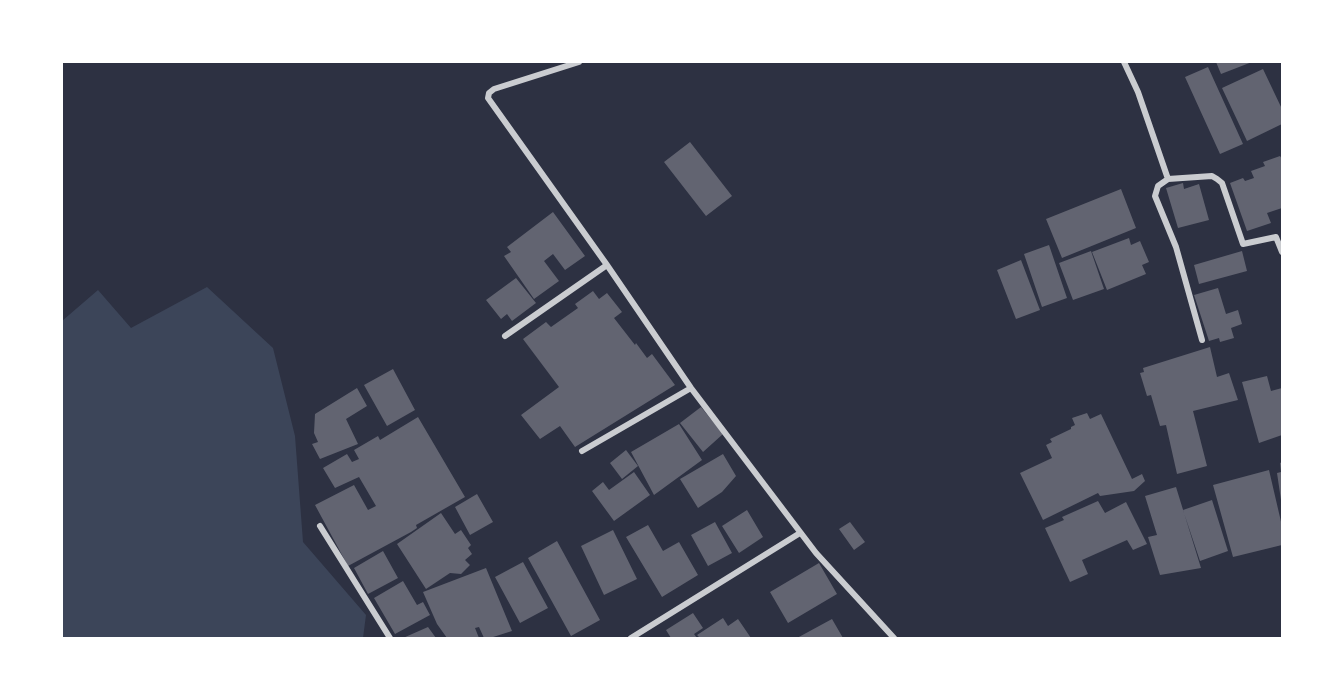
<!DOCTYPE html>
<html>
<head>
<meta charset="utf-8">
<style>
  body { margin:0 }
  #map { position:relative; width:1344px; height:700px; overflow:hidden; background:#2d3142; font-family:"Crimson Pro",serif }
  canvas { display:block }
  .frame { position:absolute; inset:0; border:63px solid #fff; pointer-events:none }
</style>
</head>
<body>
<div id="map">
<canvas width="1344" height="700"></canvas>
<div class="frame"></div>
</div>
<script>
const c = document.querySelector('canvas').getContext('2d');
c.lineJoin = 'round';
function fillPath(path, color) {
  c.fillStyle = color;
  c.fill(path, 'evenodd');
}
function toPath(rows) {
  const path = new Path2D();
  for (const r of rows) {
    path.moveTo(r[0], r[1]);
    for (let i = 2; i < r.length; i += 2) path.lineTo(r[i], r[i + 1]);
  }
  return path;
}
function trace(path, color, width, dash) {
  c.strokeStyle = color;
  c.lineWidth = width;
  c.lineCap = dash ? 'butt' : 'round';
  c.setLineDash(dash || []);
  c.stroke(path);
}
fillPath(toPath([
  [207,287,273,348,295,436,303,542,366,615,363,638,62,638,62,321,98,290,131,328]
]), '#3c4559');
fillPath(toPath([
  [1216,62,1252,62,1221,74],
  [1208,67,1243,144,1220,154,1185,77],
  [1263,69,1282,109,1282,124,1247,141,1222,88],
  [690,142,732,196,706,216,664,162],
  [1280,156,1282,159,1282,208,1267,213,1271,223,1247,231,1230,183,1243,178,1245,181,1254,178,1251,171,1265,166,1263,162],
  [1183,183,1184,189,1199,184,1209,220,1178,228,1166,188],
  [1121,189,1136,228,1062,258,1046,219],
  [553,212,585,256,565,270,553,254,544,261,559,281,534,299,504,256,511,252,507,247],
  [1129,238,1131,245,1140,241,1149,262,1142,265,1146,274,1107,290,1092,252],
  [1049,245,1067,298,1042,307,1024,254],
  [1091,251,1104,289,1073,300,1059,263],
  [1242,251,1247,271,1199,284,1194,265],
  [1021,260,1040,310,1016,319,997,270],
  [516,278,536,303,512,321,507,314,501,319,486,300],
  [1218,288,1226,314,1238,310,1242,324,1231,328,1234,338,1220,342,1219,338,1209,341,1194,295],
  [593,291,599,299,607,293,622,312,614,318,635,345,636,343,647,358,652,354,675,385,575,447,560,426,540,439,521,415,559,387,523,339,546,322,551,327,578,308,575,304],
  [1210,347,1217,377,1229,373,1238,400,1193,411,1207,466,1177,474,1166,425,1160,426,1151,395,1147,396,1140,373,1144,372,1143,368],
  [393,369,415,410,387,426,364,385],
  [1267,376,1271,391,1282,388,1282,430,1281,430,1282,435,1259,443,1242,382],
  [357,388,367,406,346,419,358,444,320,459,312,444,318,442,314,433,315,414],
  [701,407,723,434,703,452,680,423],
  [1087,413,1090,419,1101,414,1132,479,1142,474,1145,481,1134,491,1100,496,1098,493,1043,520,1020,473,1052,458,1046,445,1052,442,1050,439,1071,429,1071,427,1075,425,1072,418],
  [418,417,465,497,416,525,417,528,411,532,348,566,315,505,354,485,368,510,376,506,359,477,335,488,323,468,347,454,352,462,359,459,354,450,378,436,380,440],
  [679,424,702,460,654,495,631,452],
  [626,450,638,466,622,479,610,463],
  [723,454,736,476,722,492,698,508,680,479],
  [1282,462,1282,500,1281,500,1277,473,1281,472,1280,463],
  [1269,470,1282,526,1282,545,1233,557,1213,485],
  [634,472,650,495,614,521,592,491,603,482,609,490],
  [1176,487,1201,568,1160,575,1148,537,1157,535,1145,496],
  [477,494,493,522,470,535,455,507],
  [1212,500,1228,551,1200,561,1183,510],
  [1098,501,1105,513,1126,502,1147,544,1133,550,1127,540,1082,560,1088,574,1070,582,1045,528,1064,520,1062,517],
  [747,510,763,537,739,553,722,526],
  [441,513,455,534,461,530,471,545,468,548,472,554,465,560,470,565,461,574,450,573,426,589,397,544],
  [715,522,732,553,708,566,691,535],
  [850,522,865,542,854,550,839,529],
  [648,525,663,551,679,542,698,575,662,597,626,537],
  [613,530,637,579,604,595,581,546],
  [557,541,600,620,571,636,528,558],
  [383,551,398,578,368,594,354,568],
  [523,562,548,608,520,623,495,577],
  [819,563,837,594,788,623,770,592],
  [486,568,512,631,490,638,484,638,479,627,475,628,479,638,447,638,437,624,423,592],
  [403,581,417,605,423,602,430,615,395,634,374,598],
  [693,613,703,628,694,634,697,638,671,638,666,630],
  [723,618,728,626,738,619,751,638,700,638,697,635],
  [832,619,843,638,797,638],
  [428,627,436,638,403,638]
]), '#626471');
trace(toPath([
  [579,62,494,89,489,93,488,98,607,265,691,388,816,553,894,638],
  [1124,62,1138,92,1168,179],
  [505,336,607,265],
  [1202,340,1176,247,1155,196,1158,186,1168,179,1212,176,1217,179,1222,183,1243,244,1276,237,1282,252],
  [582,451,691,388],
  [320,526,390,638],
  [631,638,800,533]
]), '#caccd0', 6);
</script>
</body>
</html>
